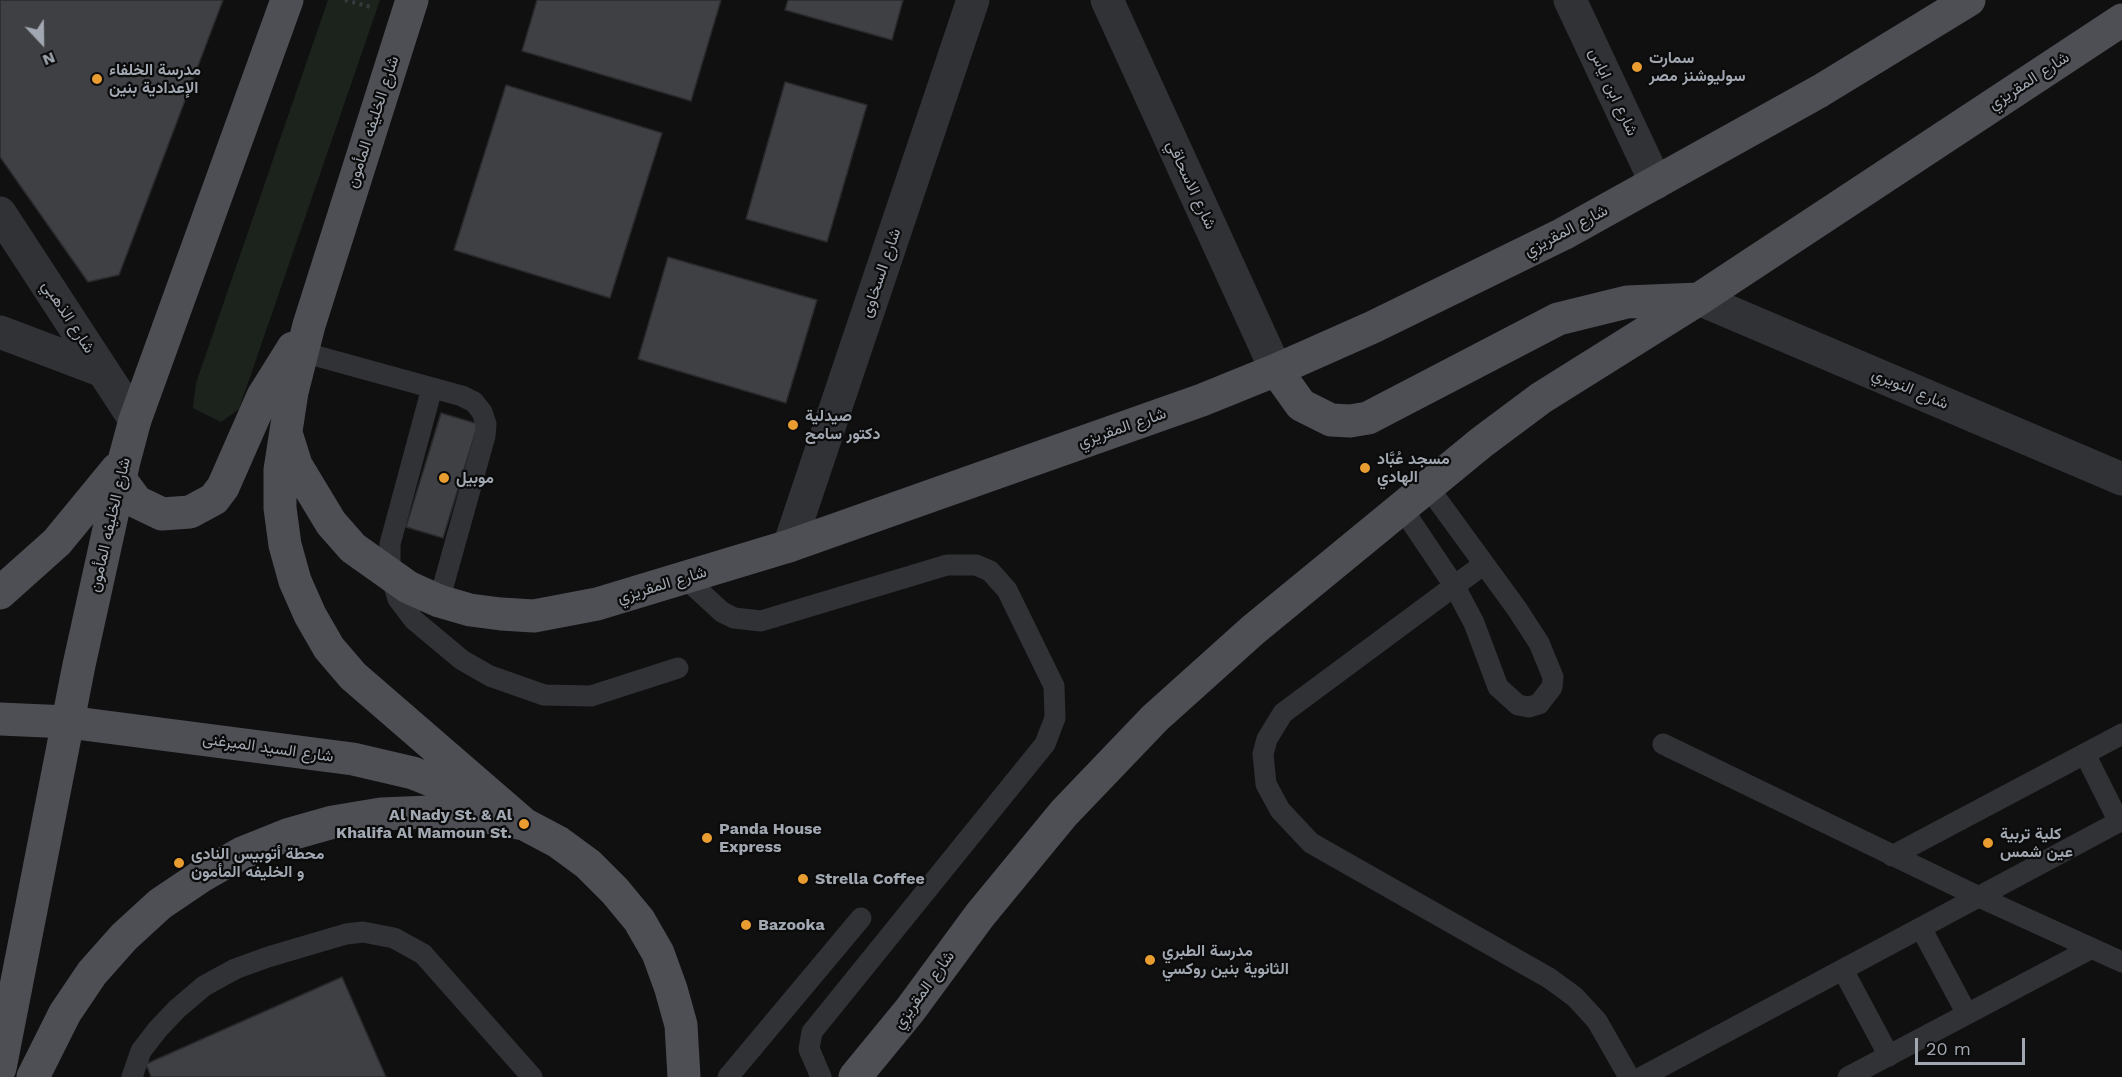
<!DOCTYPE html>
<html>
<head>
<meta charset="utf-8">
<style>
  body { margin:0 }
  #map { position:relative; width:2122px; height:1077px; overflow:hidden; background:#101011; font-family:"Work Sans",sans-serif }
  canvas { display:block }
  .north { position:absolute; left:12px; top:12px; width:60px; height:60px; -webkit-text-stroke:4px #0b0b0c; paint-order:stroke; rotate:158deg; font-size:16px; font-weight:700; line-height:24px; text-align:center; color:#a1a8b1 }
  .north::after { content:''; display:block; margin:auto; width:21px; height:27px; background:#a1a8b1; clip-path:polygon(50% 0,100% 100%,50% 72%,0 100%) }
  .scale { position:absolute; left:1915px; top:1038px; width:110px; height:27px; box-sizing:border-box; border:3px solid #a1a8b1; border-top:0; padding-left:8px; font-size:18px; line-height:21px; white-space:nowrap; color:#a1a8b1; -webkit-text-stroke:4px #0b0b0c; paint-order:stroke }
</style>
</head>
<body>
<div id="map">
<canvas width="2122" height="1077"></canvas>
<div class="north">N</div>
<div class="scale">20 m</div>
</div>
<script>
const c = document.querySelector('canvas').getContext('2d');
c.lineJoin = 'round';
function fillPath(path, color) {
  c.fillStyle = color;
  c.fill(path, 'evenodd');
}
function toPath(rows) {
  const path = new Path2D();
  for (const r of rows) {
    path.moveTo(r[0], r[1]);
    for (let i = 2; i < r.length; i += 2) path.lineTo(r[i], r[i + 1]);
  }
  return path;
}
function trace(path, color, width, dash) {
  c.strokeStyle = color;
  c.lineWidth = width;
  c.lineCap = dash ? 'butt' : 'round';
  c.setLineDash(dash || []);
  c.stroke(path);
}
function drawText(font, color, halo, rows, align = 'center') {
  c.font = font + ' "Work Sans",Vazirmatn,sans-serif';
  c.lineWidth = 4.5;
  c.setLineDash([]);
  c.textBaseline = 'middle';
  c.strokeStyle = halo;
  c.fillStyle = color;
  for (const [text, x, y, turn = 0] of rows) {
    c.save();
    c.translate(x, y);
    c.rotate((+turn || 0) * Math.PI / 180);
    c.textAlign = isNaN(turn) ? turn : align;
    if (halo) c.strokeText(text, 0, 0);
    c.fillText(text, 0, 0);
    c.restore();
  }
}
fillPath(toPath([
  [328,0,380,0,239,409,221,422,193,408,196,383]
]), '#1c231d');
const building = toPath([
  [0,0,223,0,119,275,88,282,0,157,0,0],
  [537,0,721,0,691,101,522,51,537,0],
  [788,0,903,0,892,40,785,10,788,0],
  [785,82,867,105,827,242,746,219,785,82],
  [506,85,662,133,610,298,454,250,506,85],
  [668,257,817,300,786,403,638,359,668,257],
  [441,413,478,424,443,538,406,527,441,413],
  [342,977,386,1077,151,1077,146,1064,342,977]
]);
fillPath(building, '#3f4044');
trace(building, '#2a2a2d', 1.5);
trace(toPath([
  [345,0,374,8]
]), '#37393d', 4, [3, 4.5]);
trace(toPath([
  [302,352,462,396,474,402,482,412,486,424,485,436,439,601],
  [432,388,390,544,390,573,398,599,414,620,462,660,490,676,544,695,591,696,678,668],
  [1402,508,1455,587,1474,623,1498,687,1518,705,1529,707,1539,704,1552,687,1553,677,1539,643,1517,609,1428,487],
  [1484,564,1283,713,1267,739,1263,754,1266,784,1280,810,1311,843,1549,978,1575,997,1597,1021,1629,1077],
  [685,578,722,612,734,618,761,621,947,565,976,565,990,571,1007,590,1054,686,1055,718,1045,744,812,1032,809,1049,821,1077],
  [1663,744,1979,897,2122,962],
  [2085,754,2119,822],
  [1892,856,2122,734],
  [1921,928,1967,1014],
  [1843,970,1889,1056],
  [132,1077,141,1051,158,1029,177,1009,204,986,235,969,268,957,346,934,363,932,394,938,423,954,532,1077],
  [728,1077,861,918],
  [1642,1077,2122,820],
  [1848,1077,2092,948]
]), '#313236', 21);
trace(toPath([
  [1107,0,1276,370],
  [1570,0,1656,183],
  [0,213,135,420],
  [1699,299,2122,479],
  [0,332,103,371],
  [789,546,973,0]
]), '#313236', 33);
trace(toPath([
  [412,0,309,325,292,392,280,470,280,508,285,545,295,581,310,615,329,648,353,676,524,824],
  [1276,370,1301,405,1331,420,1350,421,1368,418,1558,319,1627,302,1699,299],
  [286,433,296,465,331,523,353,548,408,587,439,601,470,610,501,614,534,616,597,604,789,546,1202,400,1276,370,1373,327,1563,234,1820,91,1969,0],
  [120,479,137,502,162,514,190,512,214,499,223,487,263,396,293,348],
  [0,593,57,542,117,469],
  [0,719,68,722,353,759,413,773,483,801],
  [0,1068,79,665,124,461,135,420,287,0],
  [33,1077,65,1013,92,973,124,937,160,904,200,877,242,853,287,835,333,822,381,814,429,812,477,815,524,824,558,842,588,864,615,891,639,920,658,953,671,989,681,1025,684,1077],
  [855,1077,910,1010,980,915,1064,813,1155,718,1253,630,1482,442,1541,398,1699,299,2122,20]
]), '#4d4f55', 33);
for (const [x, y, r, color] of [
  [1637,67,6,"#e99c2f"],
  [97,79,6,"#e99c2f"],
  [793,425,6,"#e99c2f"],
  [1365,468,6,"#e99c2f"],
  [444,478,6,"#e99c2f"],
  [524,824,6,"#e99c2f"],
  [707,838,6,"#e99c2f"],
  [1988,843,6,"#e99c2f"],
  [179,863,6,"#e99c2f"],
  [803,879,6,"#e99c2f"],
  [746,925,6,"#e99c2f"],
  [1150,960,6,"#e99c2f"]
]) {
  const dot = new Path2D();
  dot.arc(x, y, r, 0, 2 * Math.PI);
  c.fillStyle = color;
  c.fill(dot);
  trace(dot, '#0b0b0c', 2);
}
drawText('bold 16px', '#a1a8b1', '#0b0b0c', [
  ["سمارت",1649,58],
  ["سوليوشنز مصر",1649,76],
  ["مدرسة الخلفاء",109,70],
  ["الإعدادية بنين",109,88],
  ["صيدلية",805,416],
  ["دكتور سامح",805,434],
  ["مسجد عُبَّاد",1377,459],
  ["الهادي",1377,477],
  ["موبيل",456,478],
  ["Al Nady St. & Al",512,815,"right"],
  ["Khalifa Al Mamoun St.",512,833,"right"],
  ["Panda House",719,829],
  ["Express",719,847],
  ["كلية تربية",2000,834],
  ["عين شمس",2000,852],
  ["محطة أتوبيس النادى",191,854],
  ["و الخليفه المأمون",191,872],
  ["Strella Coffee",815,879],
  ["Bazooka",758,925],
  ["مدرسة الطبري",1162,951],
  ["الثانوية بنين روكسي",1162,969]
], 'left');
drawText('16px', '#a1a8b1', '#0b0b0c', [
  ["شارع المقريزي",2029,81,-33],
  ["شارع ابن اياس",1613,92,65],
  ["شارع الخليفه المأمون",373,122,-72],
  ["شارع الاسحاقي",1191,185,65],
  ["شارع المقريزي",1566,231,-28],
  ["شارع السخاوى",881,273,-71],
  ["شارع الذهبي",68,317,57],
  ["شارع النويري",1910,389,23],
  ["شارع المقريزي",1122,428,-19],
  ["شارع الخليفه المأمون",110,525,-77],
  ["شارع المقريزي",662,585,-17],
  ["شارع السيد الميرغنى",268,748,8],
  ["شارع المقريزي",924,990,-54]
]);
</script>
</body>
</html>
